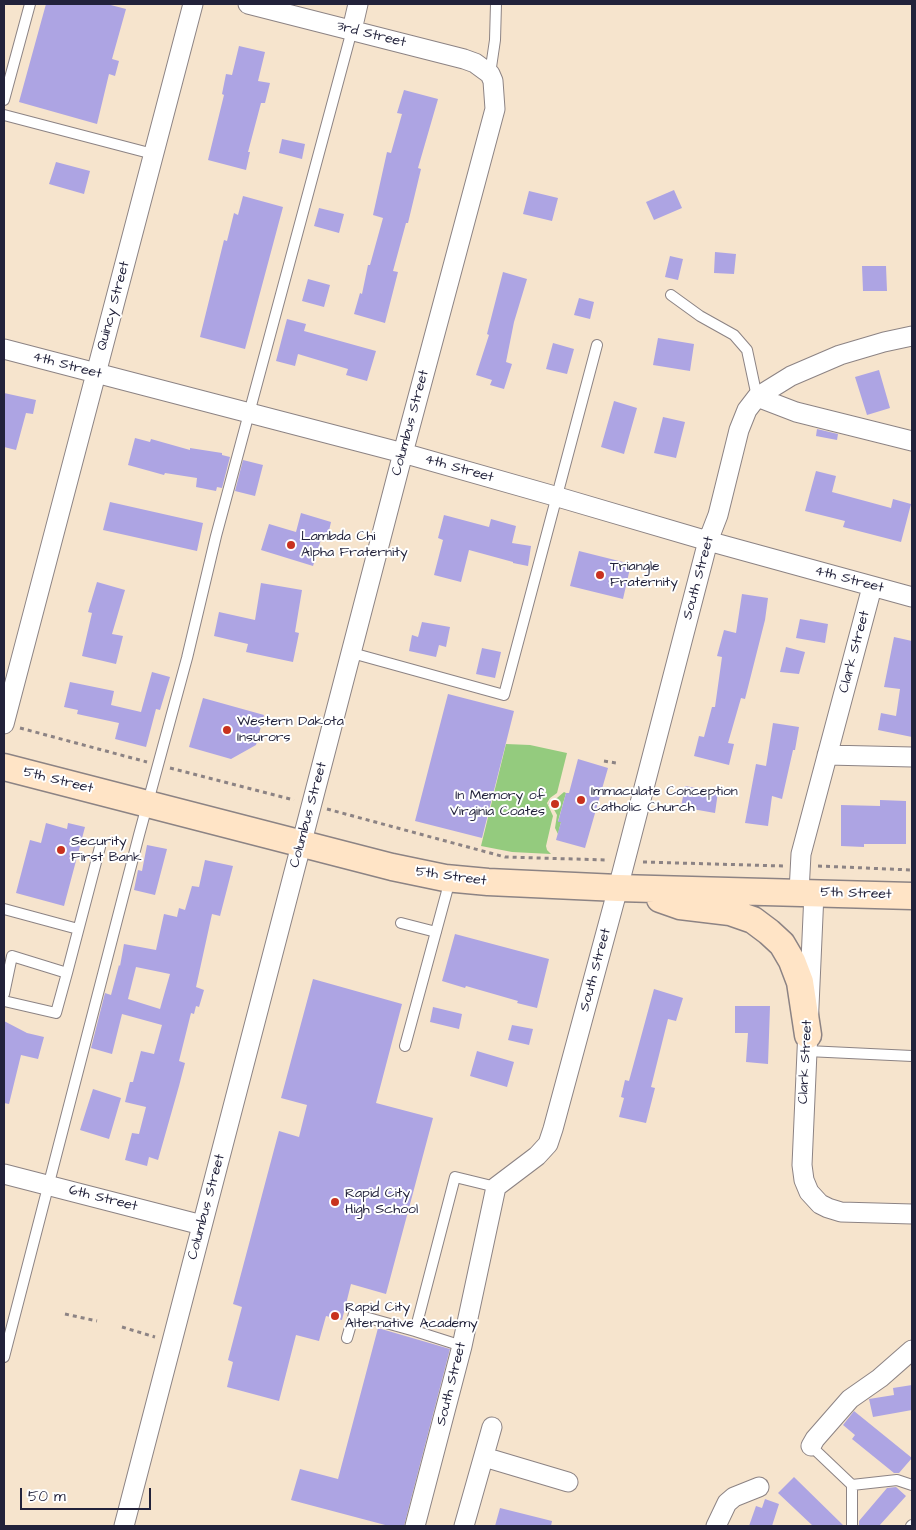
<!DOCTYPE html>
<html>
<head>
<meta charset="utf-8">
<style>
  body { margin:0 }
  #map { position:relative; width:916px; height:1530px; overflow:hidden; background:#f6e4cd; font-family:"Architects Daughter",sans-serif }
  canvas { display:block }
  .frame { position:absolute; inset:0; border:5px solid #22223b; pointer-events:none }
  .scale { position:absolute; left:20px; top:1488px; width:131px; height:22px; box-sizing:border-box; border:2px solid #22223b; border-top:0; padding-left:6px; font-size:15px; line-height:18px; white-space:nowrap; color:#22223b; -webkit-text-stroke:4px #fff; paint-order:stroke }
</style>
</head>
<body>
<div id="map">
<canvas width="916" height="1530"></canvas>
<div class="frame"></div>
<div class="scale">50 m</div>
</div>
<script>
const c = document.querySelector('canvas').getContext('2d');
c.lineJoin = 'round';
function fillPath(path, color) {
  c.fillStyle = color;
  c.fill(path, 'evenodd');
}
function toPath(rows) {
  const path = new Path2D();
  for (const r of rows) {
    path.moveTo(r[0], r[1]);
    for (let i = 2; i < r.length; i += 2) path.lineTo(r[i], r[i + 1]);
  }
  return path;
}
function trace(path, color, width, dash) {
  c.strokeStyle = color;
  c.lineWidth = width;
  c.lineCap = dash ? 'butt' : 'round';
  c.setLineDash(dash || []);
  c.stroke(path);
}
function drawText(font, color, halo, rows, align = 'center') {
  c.font = font + ' "Architects Daughter",sans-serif';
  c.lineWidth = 4;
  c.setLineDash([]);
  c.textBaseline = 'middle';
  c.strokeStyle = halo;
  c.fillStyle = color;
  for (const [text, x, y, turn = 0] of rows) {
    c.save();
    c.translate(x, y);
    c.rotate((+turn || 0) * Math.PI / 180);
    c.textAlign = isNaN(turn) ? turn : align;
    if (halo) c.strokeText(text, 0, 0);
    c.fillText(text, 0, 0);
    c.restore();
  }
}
fillPath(toPath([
  [506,744,530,745,567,753,557,793,550,798,547,803,553,816,552,820,546,846,547,850,551,854,512,852,481,846],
  [564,792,566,793,558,821,561,822,558,834,555,828,557,815,551,804,554,808,557,807,558,805,557,802,551,803]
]), '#94cb7e');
fillPath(toPath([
  [46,4,107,4,126,9,112,59,119,61,115,76,109,74,97,124,19,102],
  [239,46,265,52,258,81,270,83,265,103,261,103,248,152,250,152,246,170,208,160,224,95,222,94,226,74,232,75],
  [404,90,438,99,418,168,421,169,408,223,406,223,393,271,398,272,385,323,354,314,360,293,362,294,368,265,370,265,383,218,373,215,387,152,391,153,402,114,397,113],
  [282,139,305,144,302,159,279,153],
  [56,162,90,171,84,194,49,184],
  [674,190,682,208,654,220,646,202],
  [529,191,558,198,552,221,523,214],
  [243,196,283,207,245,349,200,337,224,240,227,241,234,213,238,215],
  [319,208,344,214,339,233,314,226],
  [715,252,736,254,734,274,714,273],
  [670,256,683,259,678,280,665,277],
  [862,266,886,266,887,291,863,291],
  [503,272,527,279,514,322,506,362,512,364,504,389,490,385,492,380,476,375,489,335,487,334],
  [308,279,330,285,324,307,302,301],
  [579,298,594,302,590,319,574,315],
  [287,319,306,324,304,331,376,351,367,381,346,375,348,369,298,354,295,366,276,361],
  [658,338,694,344,690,371,653,365],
  [553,343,574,349,567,374,546,369],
  [879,370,890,408,867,415,855,377],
  [4,393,36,400,33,414,26,413,16,450,4,447],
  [614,401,637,408,624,454,601,447],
  [663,417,685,422,676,458,654,453],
  [817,429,838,434,837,440,816,436],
  [135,438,150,442,151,439,190,450,190,448,222,453,222,455,230,457,222,488,217,487,216,491,196,487,197,478,165,473,164,475,128,465],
  [243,460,263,465,255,496,235,491],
  [816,471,836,476,832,492,891,508,893,499,911,504,901,542,843,527,845,521,805,511],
  [110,502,203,523,197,551,103,530],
  [301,513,331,522,328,535,323,533,313,566,261,550,269,524,296,532],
  [444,515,489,527,491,519,516,526,512,543,531,546,528,566,513,563,513,562,469,550,461,582,434,575,443,540,438,538],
  [579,551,631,564,623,599,570,586],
  [97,582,125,590,112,634,123,636,116,664,82,656,92,613,88,612],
  [261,583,302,590,295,632,299,633,293,662,246,652,248,644,214,636,219,612,255,620],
  [742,594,768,598,765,620,745,699,741,698,728,743,734,744,729,765,694,756,699,736,704,737,712,707,715,707,722,657,717,656,724,630,736,633],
  [800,619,828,624,825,643,796,638],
  [422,622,450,627,446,647,439,645,436,657,409,651,412,635,418,637],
  [894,637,912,641,912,737,878,730,881,713,896,716,900,689,884,687],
  [786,647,805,652,799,674,780,672],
  [482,648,501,652,495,678,476,674],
  [152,672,170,677,160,710,156,709,146,747,115,739,119,723,77,714,78,710,64,707,70,682,114,691,111,705,141,712],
  [448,694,514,711,482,838,415,821],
  [203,698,264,715,256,745,231,759,189,747],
  [773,723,799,727,795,750,793,750,782,799,772,796,768,826,745,823,756,764,766,766],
  [578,759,608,768,585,848,556,840,561,822,558,822,566,793,569,793],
  [685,786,718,792,715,813,681,807],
  [880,800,906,801,906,844,864,844,864,847,841,846,841,805,880,806],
  [46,823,67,829,68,823,85,827,64,906,16,893,30,840,41,843],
  [147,845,167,849,155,895,134,890,138,870,142,871],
  [205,860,233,866,220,916,212,914,196,987,204,990,199,1007,196,1006,194,1014,191,1013,179,1061,185,1063,179,1086,158,1160,149,1157,147,1166,125,1160,132,1133,139,1134,146,1107,125,1102,130,1082,133,1082,141,1051,154,1054,162,1025,122,1014,112,1054,91,1048,105,993,111,995,119,965,120,966,124,944,156,950,164,914,177,917,179,908,185,910,192,886,199,887],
  [136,967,170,974,160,1009,128,999],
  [455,934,549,959,537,1008,517,1003,518,1001,466,986,465,988,442,981],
  [313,979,402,1004,376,1103,433,1118,386,1294,351,1284,342,1320,326,1316,319,1341,296,1335,279,1401,227,1387,233,1362,228,1360,242,1307,233,1304,279,1131,299,1137,307,1105,281,1098],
  [654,989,683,998,676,1021,668,1019,651,1087,655,1088,646,1123,619,1117,624,1098,621,1097,625,1080,629,1081],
  [735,1006,770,1006,768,1064,746,1062,748,1033,735,1033],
  [433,1007,462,1014,459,1029,430,1022],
  [4,1021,27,1033,44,1037,38,1059,21,1055,9,1104,4,1103],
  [512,1025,533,1029,529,1045,508,1040],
  [477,1051,514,1062,507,1087,470,1076],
  [93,1089,121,1098,109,1139,80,1130],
  [378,1328,450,1349,404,1526,389,1526,291,1500,300,1469,338,1479],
  [912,1385,912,1410,873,1417,869,1399,894,1395,893,1388],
  [854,1411,912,1458,899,1473,894,1473,852,1439,855,1435,843,1425],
  [794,1477,844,1526,813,1526,778,1493],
  [896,1487,906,1496,879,1526,859,1526,859,1521,887,1488],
  [765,1499,779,1504,772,1526,749,1526,756,1506,762,1508],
  [500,1508,552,1521,551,1526,495,1526]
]), '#ada4e3');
const service = toPath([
  [490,74,495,40,496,4],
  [4,100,30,4],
  [4,115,153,154],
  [671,295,700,316,734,335,747,350,757,397],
  [352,653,504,695,597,345],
  [4,909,78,929],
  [401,923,436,932],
  [4,994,12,956,67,973,100,847],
  [4,1001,56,1013,67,973],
  [405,1046,450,880],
  [807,1051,912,1056],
  [415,1331,462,1346],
  [347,1338,354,1314,415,1331,455,1177,496,1187],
  [4,1357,139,835,187,658,216,536,352,30],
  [811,1446,852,1485,852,1526],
  [852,1485,897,1480,912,1485],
  [911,1526,912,1525]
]);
const minor = toPath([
  [352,30,358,4],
  [4,349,403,453,558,497,708,541,912,597],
  [757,397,796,412,912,441],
  [4,724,193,4],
  [827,755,912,757],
  [799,892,801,854,872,587],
  [814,893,802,1165,804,1180,809,1192,820,1204,828,1208,841,1212,912,1214],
  [4,1174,202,1225],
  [811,1446,815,1439,850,1399,880,1378,912,1350],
  [484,1457,568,1482],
  [124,1526,403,453,495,109,493,81,490,74,475,63,464,59,248,4],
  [415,1526,462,1346,496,1187,537,1156,548,1144,553,1129,618,888,708,541,718,515,739,430,747,410,757,397,791,376,840,355,884,342,912,336],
  [464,1526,492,1427],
  [716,1526,727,1503,734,1497,759,1487]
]);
const secondary = toPath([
  [4,767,392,867,445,878,488,882,618,888,912,896],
  [660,899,680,906,730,912,753,920,769,932,782,944,792,961,800,982,808,1035]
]);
trace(service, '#8c8384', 12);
trace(minor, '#8c8384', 21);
trace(secondary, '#8c8384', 29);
trace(toPath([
  [20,728,147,762],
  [604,761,616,763],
  [170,768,294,800],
  [549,803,553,804,555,802,557,805,555,807,553,804],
  [327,809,505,857,607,860],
  [643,862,784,866],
  [818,866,912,870],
  [65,1314,97,1321],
  [122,1327,155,1337]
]), '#8c8384', 3, [4, 4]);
trace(service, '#fff', 10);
trace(minor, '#fff', 19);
trace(secondary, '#ffe4c6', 26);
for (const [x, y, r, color] of [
  [291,545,5,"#c8321e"],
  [600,575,5,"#c8321e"],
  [227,730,5,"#c8321e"],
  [581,800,5,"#c8321e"],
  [555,804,5,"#c8321e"],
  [61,850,5,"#c8321e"],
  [335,1202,5,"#c8321e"],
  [335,1316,5,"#c8321e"]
]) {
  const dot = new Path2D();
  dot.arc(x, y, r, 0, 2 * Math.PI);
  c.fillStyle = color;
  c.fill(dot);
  trace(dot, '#fff', 2);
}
drawText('14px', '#22223b', '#fff', [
  ["3rd Street",371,35,14],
  ["Quincy Street",114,306,-75],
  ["4th Street",67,366,15],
  ["Columbus Street",411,423,-75],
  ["4th Street",459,469,16],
  ["South Street",699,578,-75],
  ["4th Street",849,580,15],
  ["Clark Street",855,652,-75],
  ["5th Street",58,781,14],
  ["Columbus Street",309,815,-75],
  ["5th Street",451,877,8],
  ["5th Street",856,894,2],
  ["South Street",596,970,-75],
  ["Clark Street",806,1062,-87],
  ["6th Street",103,1199,14],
  ["Columbus Street",207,1207,-75],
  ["South Street",452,1384,-76]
]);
drawText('14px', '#22223b', '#fff', [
  ["Lambda Chi",301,537],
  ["Alpha Fraternity",301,553],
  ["Triangle",610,567],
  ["Fraternity",610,583],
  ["Western Dakota",237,722],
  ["Insurors",237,738],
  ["Immaculate Conception",591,792],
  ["Catholic Church",591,808],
  ["In Memory of",545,796,"right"],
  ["Virginia Coates",545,812,"right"],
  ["Security",71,842],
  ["First Bank",71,858],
  ["Rapid City",345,1194],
  ["High School",345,1210],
  ["Rapid City",345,1308],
  ["Alternative Academy",345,1324]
], 'left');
</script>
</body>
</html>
